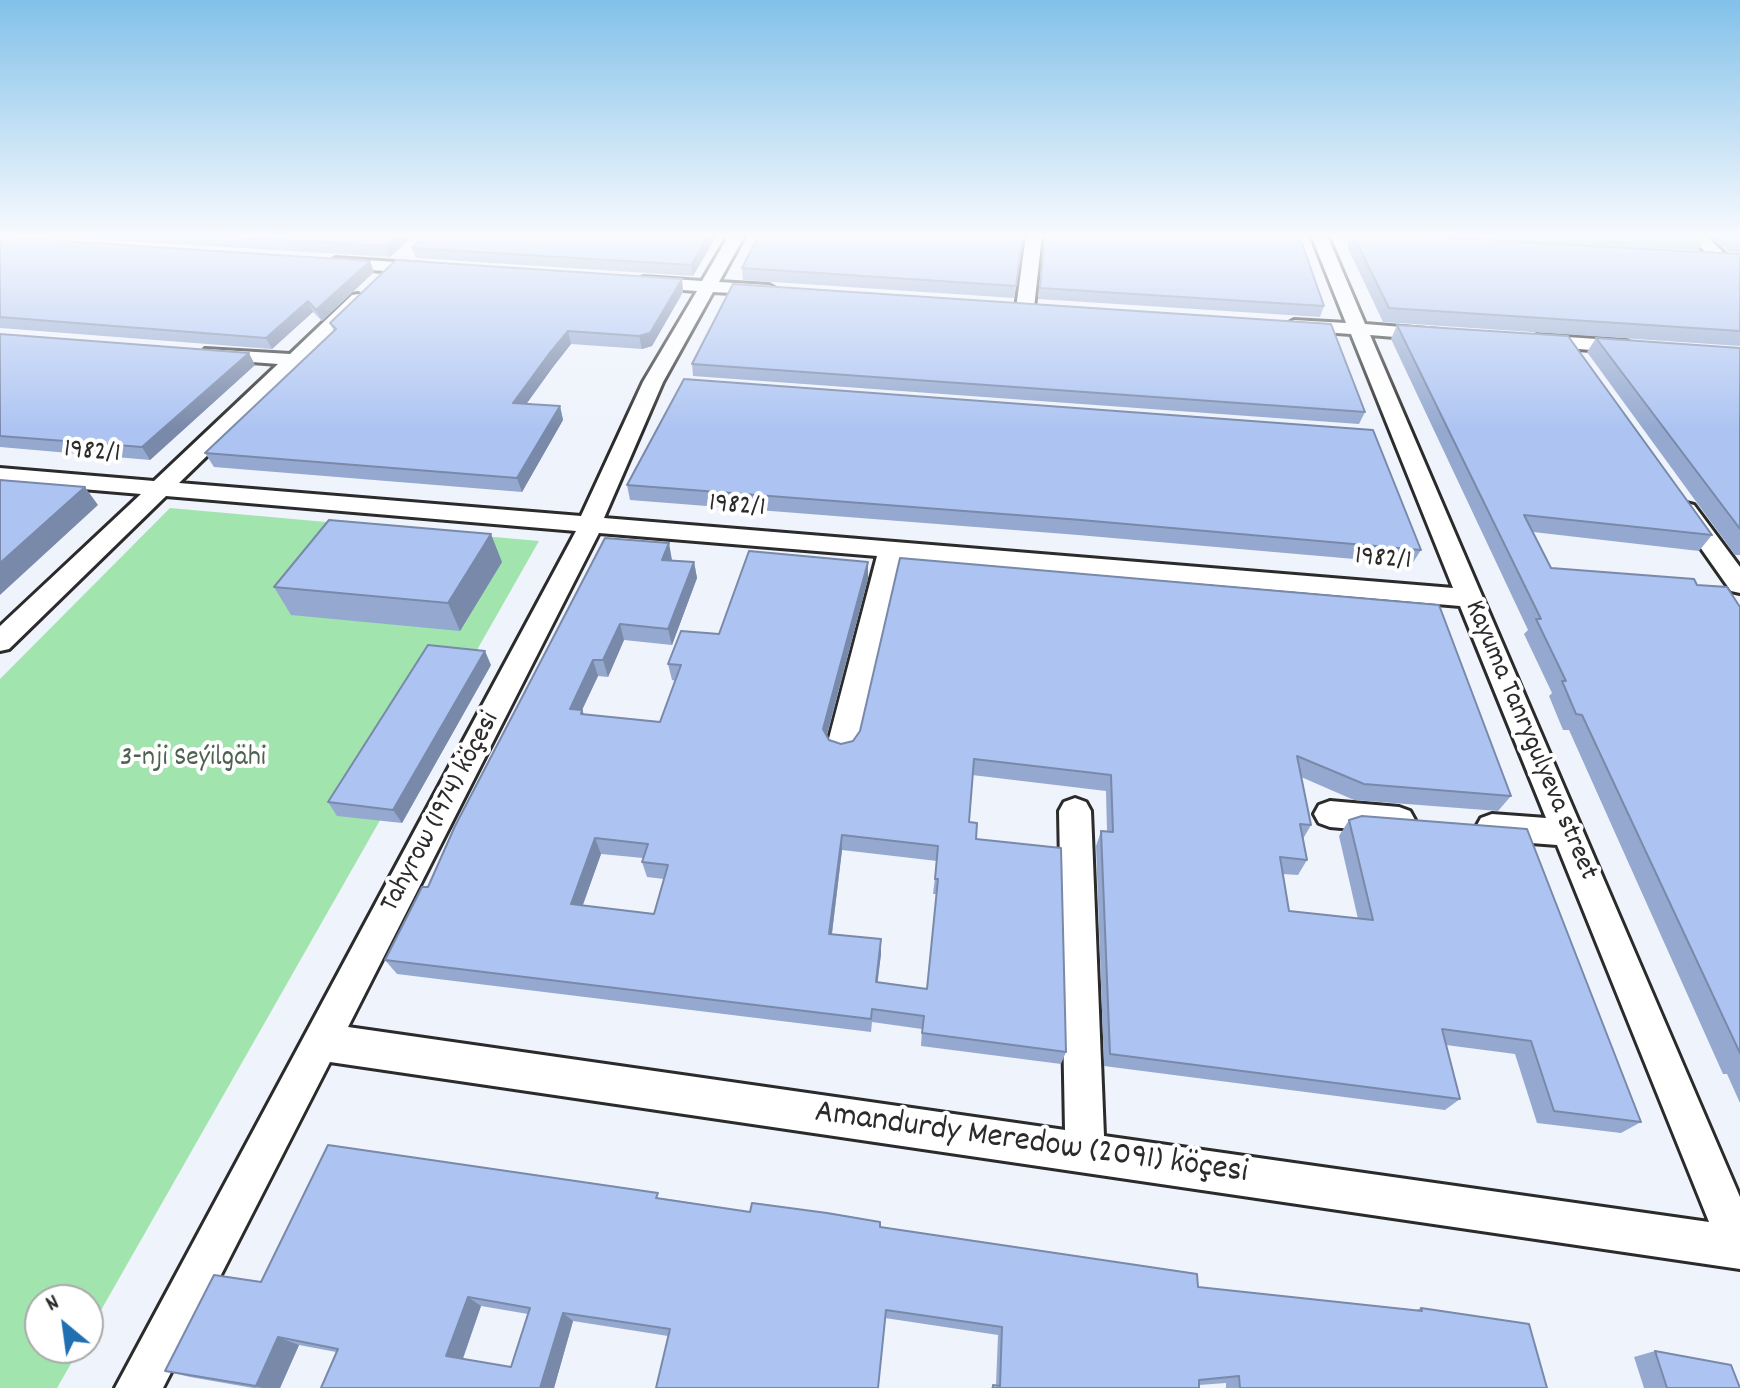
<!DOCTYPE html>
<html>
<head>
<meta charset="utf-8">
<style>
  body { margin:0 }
  #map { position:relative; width:1740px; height:1388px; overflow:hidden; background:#eff3fc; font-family:Dekko,sans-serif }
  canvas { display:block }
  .north { position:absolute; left:24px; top:1284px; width:80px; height:80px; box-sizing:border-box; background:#fff; border:2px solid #aaa; border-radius:50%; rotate:331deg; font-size:22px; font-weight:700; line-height:32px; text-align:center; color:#2b2b2b }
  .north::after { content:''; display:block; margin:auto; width:28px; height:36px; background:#1f6fb2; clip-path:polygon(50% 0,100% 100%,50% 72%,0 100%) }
</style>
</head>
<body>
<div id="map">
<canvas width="1740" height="1388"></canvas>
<div class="north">N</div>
</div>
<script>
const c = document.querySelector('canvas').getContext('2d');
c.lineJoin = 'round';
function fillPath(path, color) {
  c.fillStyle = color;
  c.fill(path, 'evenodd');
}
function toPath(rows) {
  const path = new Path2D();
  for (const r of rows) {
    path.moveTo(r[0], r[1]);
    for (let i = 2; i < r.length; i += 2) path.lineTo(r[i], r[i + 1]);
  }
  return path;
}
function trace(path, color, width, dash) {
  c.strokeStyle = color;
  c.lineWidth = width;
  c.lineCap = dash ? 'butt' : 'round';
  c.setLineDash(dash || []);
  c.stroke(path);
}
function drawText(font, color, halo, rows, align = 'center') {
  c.font = font + ' Dekko,sans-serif';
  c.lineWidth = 8;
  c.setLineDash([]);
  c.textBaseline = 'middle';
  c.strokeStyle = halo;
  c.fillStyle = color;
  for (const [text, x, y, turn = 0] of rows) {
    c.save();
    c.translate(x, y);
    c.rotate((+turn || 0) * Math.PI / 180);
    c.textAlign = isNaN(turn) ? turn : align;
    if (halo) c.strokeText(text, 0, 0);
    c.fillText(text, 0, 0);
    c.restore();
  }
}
fillPath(toPath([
  [170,508,539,541,88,1333,88,1300,40,1300,40,1348,80,1348,57,1388,0,1388,0,679]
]), '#a1e4ae');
const minor = toPath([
  [729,235,745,235,719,282,769,285,778,290,769,295,713,292,663,382,604,518,1453,588,1351,334,1294,330,1285,325,1294,320,1346,323,1311,235,1327,235,1365,324,1439,330,1441,334,1432,340,1370,335,1740,1197,1740,1269,330,1062,163,1388,115,1388,576,531,166,496,9,649,0,651,0,626,141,494,0,482,0,468,154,481,278,364,212,359,203,353,205,349,290,354,352,295,358,294,367,299,364,303,179,483,581,516,643,382,697,291,643,287,634,282,643,277,702,281,729,235],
  [599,533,877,556,827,746,832,754,842,757,852,754,857,746,900,558,1460,606,1546,818,1492,814,1481,818,1476,827,1481,836,1492,840,1557,845,1709,1222,1104,1136,1091,811,1086,802,1075,798,1064,802,1059,811,1065,1130,348,1027,599,533],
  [1026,235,1042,235,1034,308,1025,313,1016,308,1026,235],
  [1688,235,1705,235,1730,259,1722,264,1716,262,1688,235],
  [336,258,426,264,434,269,426,274,330,267,328,263,336,258],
  [1537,335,1627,341,1636,347,1627,353,1530,345,1528,341,1537,335],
  [1686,503,1694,505,1740,567,1740,593,1731,591,1674,510,1686,503],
  [1330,801,1399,807,1410,811,1415,820,1410,829,1399,833,1330,827,1319,823,1314,814,1319,805,1330,801]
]);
trace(minor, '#2b2b2b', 6);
fillPath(minor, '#fff');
fillPath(toPath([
  [26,235,414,235,390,257],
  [425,235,717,235,693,276,416,258,412,248],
  [1023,235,1014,298,743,280,742,268],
  [1044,235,1299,235,1324,306,1320,317,1038,299],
  [1351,235,1705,235,1707,236,1698,250,1487,240,1740,254,1740,346,1383,322,1347,246],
  [1708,235,1740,235,1740,253,1728,251],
  [0,237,370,261,374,272,322,321,313,312,272,349,0,328],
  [682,279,683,292,652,346,642,349,571,344,553,367,526,404,560,406,563,420,522,492,214,467,205,453,334,331,330,323],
  [1397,325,1712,535,1699,551,1533,532,1551,568,1697,585,1740,607,1740,1103,1727,1074,1723,1074,1569,730,1563,730,1549,696,1552,693,1524,634,1528,630,1391,339],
  [0,334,255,365,150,460,0,447],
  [1596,338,1740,348,1740,555,1735,555,1587,352],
  [692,364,1365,412,1359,424,693,376],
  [684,379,1421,550,1412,564,1078,535,630,500,627,485],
  [900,558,1511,796,1498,811,1354,800,1301,777,1311,825,1303,839,1307,860,1298,875,1283,874,1289,911,1358,919,1339,836,1349,820,1641,1122,1621,1133,1537,1123,1515,1054,1446,1045,1460,1099,1445,1110,1104,1066,1096,846,1101,831,1107,831,1106,791,972,775,969,822,1066,1052,1061,1064,921,1046,922,1029,872,1022,871,1032,397,974,385,960,428,887,455,826,672,560,694,562,697,578,672,645,624,640,608,677,598,676,582,710,584,714,660,722,676,681,672,680,668,664,719,634,868,579,827,736,829,740,841,744,853,741,860,731],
  [842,850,937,861,933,894,937,894,927,989,877,982,881,954,881,939,832,934],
  [601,854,643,858,642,862,647,877,664,879,654,914,583,905],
  [502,562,460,631,291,615,274,587],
  [491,665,402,823,337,816,328,802],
  [661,1198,750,1212,880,1227,1198,1287,1416,1310,1421,1308,1547,1388,1226,1388,1226,1383,1199,1385,1199,1388,991,1388,993,1385,996,1385,998,1335,885,1318,668,1336,573,1321,554,1388,321,1388,336,1352,299,1345,280,1388,253,1388,190,1377,165,1371,261,1282],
  [481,1306,528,1314,511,1367,463,1359],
  [1655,1351,1740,1388,1644,1388,1634,1357]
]), '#95a9d0');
fillPath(toPath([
  [399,235,414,235,390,257,386,246],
  [709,235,717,235,693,276,691,265],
  [370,261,374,272,322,321,316,310],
  [682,279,683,292,652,346,642,349,639,336],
  [308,301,313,312,272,349,266,338],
  [568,331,571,344,553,367,517,417,513,403,549,354],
  [249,353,255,365,150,460,142,447],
  [560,406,563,420,522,492,517,478],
  [85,487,98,505,0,595,0,563],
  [491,534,502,562,460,631,448,603],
  [669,543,672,560,665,576,662,560],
  [694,562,697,578,672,645,668,629],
  [868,562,868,579,824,745,823,729],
  [620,624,624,640,608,677,603,660],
  [485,651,491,665,402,823,393,810],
  [593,660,598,676,582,710,588,726,570,709],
  [842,835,842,850,830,948,829,934],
  [595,838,601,854,578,918,571,904],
  [881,939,881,954,876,996,876,982],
  [468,1297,481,1306,461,1363,446,1356],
  [563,1313,573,1321,554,1388,540,1388],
  [278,1337,299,1345,280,1388,262,1388,256,1386]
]), '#7989a9');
const building = toPath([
  [195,235,399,235,386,246,195,235],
  [425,235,709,235,691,265,412,248,425,235],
  [759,235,1023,235,1016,286,742,268,759,235],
  [1045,235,1299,235,1324,306,1040,288,1045,235],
  [1353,235,1388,235,1740,254,1740,331,1389,308,1353,235],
  [1669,235,1705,235,1707,236,1669,235],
  [0,237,370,261,316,310,308,301,266,338,0,317,0,237],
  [396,260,682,279,650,333,639,336,568,331,549,354,513,403,560,406,517,478,205,453,336,329,330,323,396,260],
  [733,284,1331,324,1365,412,692,364,733,284],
  [1397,325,1568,336,1712,535,1524,515,1551,568,1694,579,1697,585,1727,587,1740,607,1740,1053,1582,715,1576,714,1562,681,1566,681,1536,619,1541,619,1397,325],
  [0,334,249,353,142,447,0,436,0,334],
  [1596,338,1740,348,1740,529,1596,338],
  [684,379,1373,430,1421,550,1081,520,627,485,684,379],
  [0,480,85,487,0,563,0,480],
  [329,520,491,534,448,603,274,587,329,520],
  [605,538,669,543,662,560,694,562,668,629,620,624,603,660,593,660,570,709,582,710,581,714,660,722,681,665,668,664,681,631,719,634,749,551,868,562,823,729,829,740,841,744,853,741,860,731,900,558,1439,605,1511,796,1364,784,1297,756,1311,825,1300,824,1307,860,1280,857,1289,911,1373,920,1349,820,1362,816,1527,829,1641,1122,1554,1111,1531,1041,1442,1029,1460,1099,1110,1054,1101,831,1113,832,1111,775,974,759,969,822,977,823,976,839,1061,848,1066,1052,922,1033,924,1016,872,1009,871,1019,385,960,422,887,428,887,455,826,605,538],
  [842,835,938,846,935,879,938,879,927,989,876,982,881,939,829,934,842,835],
  [595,838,648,844,642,862,668,865,654,914,571,904,595,838],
  [428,645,485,651,393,810,328,802,428,645],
  [328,1145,658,1193,656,1198,750,1212,752,1203,827,1213,880,1222,880,1227,1197,1274,1198,1287,1422,1311,1421,1308,1529,1324,1547,1388,1240,1388,1239,1376,1199,1380,1199,1388,993,1388,993,1385,1000,1386,1002,1327,886,1310,878,1388,656,1388,670,1329,563,1313,540,1388,321,1388,338,1349,278,1337,256,1386,165,1371,214,1275,261,1282,328,1145],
  [468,1297,530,1308,511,1367,446,1356,468,1297],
  [1655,1351,1731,1365,1740,1388,1667,1388,1655,1351]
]);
fillPath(building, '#adc4f2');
trace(building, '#7989a9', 2);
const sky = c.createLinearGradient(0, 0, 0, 429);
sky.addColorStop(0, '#82c1e9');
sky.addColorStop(0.55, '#f8fafe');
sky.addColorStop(1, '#f8fafe00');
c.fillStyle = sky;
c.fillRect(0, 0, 1740, 429);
drawText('28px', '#2b2b2b', '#fff', [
  ["1982/1",92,454,5],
  ["1982/1",737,508,5],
  ["1982/1",1383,561,5],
  ["Kayuma Tanrygulyeva street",1529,741,67],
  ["Tahyrow (1974) köçesi",442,813,-62]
]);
drawText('28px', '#4e6252', '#fff', [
  ["3-nji Seýilgähi",193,760]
]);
drawText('34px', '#2b2b2b', '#fff', [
  ["Amandurdy Meredow (2091) köçesi",1031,1145,8]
]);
</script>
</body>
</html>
